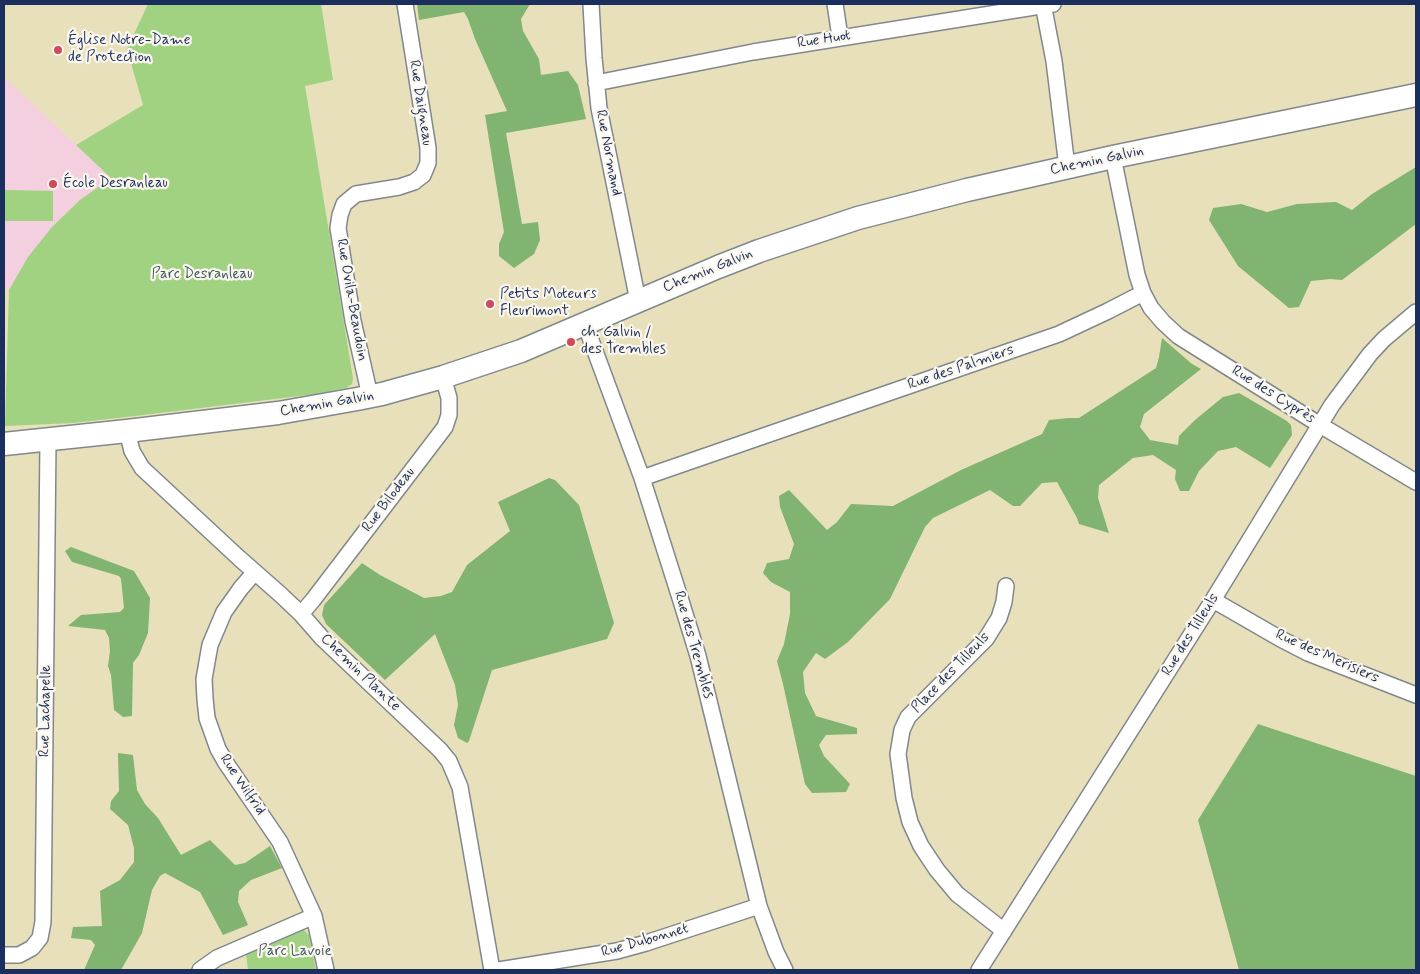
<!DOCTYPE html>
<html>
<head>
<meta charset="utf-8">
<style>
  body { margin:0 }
  #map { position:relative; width:1420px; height:974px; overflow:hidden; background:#e7e0bb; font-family:Mynerve,sans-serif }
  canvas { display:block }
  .frame { position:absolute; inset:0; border:5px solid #1b2f5e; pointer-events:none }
</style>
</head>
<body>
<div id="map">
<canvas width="1420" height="974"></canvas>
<div class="frame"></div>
</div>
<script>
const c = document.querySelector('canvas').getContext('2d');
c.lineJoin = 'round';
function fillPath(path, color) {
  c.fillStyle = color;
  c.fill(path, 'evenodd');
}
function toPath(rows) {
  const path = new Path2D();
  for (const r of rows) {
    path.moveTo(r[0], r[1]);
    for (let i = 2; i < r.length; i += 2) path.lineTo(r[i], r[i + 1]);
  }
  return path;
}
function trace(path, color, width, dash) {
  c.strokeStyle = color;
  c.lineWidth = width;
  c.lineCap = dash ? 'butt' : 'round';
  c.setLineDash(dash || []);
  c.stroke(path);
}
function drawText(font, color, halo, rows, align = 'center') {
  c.font = font + ' Mynerve,sans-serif';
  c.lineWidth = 4.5;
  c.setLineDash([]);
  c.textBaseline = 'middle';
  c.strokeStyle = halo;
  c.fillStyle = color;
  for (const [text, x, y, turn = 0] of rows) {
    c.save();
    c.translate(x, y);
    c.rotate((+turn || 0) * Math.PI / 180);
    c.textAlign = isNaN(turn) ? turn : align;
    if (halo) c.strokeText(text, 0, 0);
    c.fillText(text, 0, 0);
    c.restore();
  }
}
fillPath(toPath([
  [4,77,111,178,80,200,52,227,28,257,9,290,4,290]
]), '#f3cfdf');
fillPath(toPath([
  [148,4,321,4,333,80,305,86,353,378,352,384,346,388,316,394,135,416,73,423,5,426,9,290,28,257,52,227,80,200,111,178,76,145,143,105,127,49],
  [4,190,53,191,53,221,4,221],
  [299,930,304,930,309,935,316,970,248,970,246,954]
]), '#a0d282');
fillPath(toPath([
  [417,4,530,4,521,19,523,31,539,59,541,75,568,71,578,85,586,119,506,133,522,224,538,222,540,240,534,254,514,268,499,256,499,244,504,232,485,115,507,111,475,39,468,19,464,12,419,20],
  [1416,167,1416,224,1342,280,1330,279,1311,281,1299,307,1289,308,1238,266,1209,220,1213,208,1241,204,1267,212,1297,204,1336,202,1352,210,1372,194],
  [1162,338,1192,364,1201,369,1144,414,1140,427,1150,440,1178,445,1179,436,1195,420,1223,397,1239,393,1287,421,1291,425,1292,435,1270,468,1236,447,1218,451,1199,471,1189,491,1180,491,1175,479,1176,470,1153,455,1133,458,1099,485,1098,498,1109,533,1079,524,1077,518,1057,482,1042,483,1020,506,1013,506,990,490,933,518,925,527,890,599,848,642,825,659,816,653,803,672,805,693,816,716,857,728,857,734,826,735,819,745,824,756,850,784,846,792,812,793,805,784,783,684,777,661,784,644,790,614,790,592,771,582,763,573,767,563,789,559,794,544,780,507,779,496,789,490,827,530,837,522,851,504,893,506,961,470,1042,434,1049,420,1069,418,1079,418,1156,368,1159,357],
  [549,478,555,480,579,505,614,623,607,639,492,670,469,741,467,743,458,738,454,725,458,705,455,685,435,634,385,680,326,624,322,615,324,605,362,563,380,575,424,598,441,596,452,592,467,565,510,531,498,502],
  [71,547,134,571,150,598,148,633,139,655,133,663,132,716,123,717,114,710,111,675,108,666,110,651,109,638,105,630,68,626,81,615,120,612,124,608,121,579,119,576,72,562,65,551],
  [1258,724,1416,776,1416,970,1239,970,1198,820],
  [118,753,133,755,137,790,145,804,158,818,181,855,210,840,235,865,245,863,270,846,282,868,251,880,239,891,238,902,248,925,223,935,200,892,165,873,160,876,152,890,142,933,121,970,84,970,95,945,91,940,71,938,73,927,102,926,100,891,120,880,134,862,134,848,128,825,110,809,111,801,119,791]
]), '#80b470');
const street = toPath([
  [591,4,594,58,599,108,638,301],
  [835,4,840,37],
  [1043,4,1054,61,1067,167],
  [596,83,753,52,1053,4],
  [1113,157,1137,275,1143,293,1151,308,1163,322,1178,336,1320,425,1416,482],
  [585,324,642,478,681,601,698,656,759,906,776,952,785,970],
  [370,396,353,321,338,228,340,215,344,204,356,194,399,187,414,182,423,175,428,163,428,148,405,4],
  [127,431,132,451,142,468,239,558,281,595,301,614,322,638,440,750,449,761,460,787,492,970],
  [642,478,1059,334,1108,311,1143,293],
  [255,572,241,588,224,612,210,645,204,679,205,699,207,718,218,749,226,763,280,842,314,916,326,970],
  [1213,600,1279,638,1308,653,1416,695],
  [301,614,313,600,445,427,449,415,449,398,443,377],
  [1004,931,957,894,937,870,921,846,910,822,904,798,898,754,902,730,908,717,986,639,999,618,1004,602,1006,586],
  [4,955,19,955,32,948,40,938,43,922,48,440],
  [200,970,217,958,314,916],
  [499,970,617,951,646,943,759,906],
  [979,970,1213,600,1332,405,1370,354,1384,339,1416,312]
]);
const secondary = toPath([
  [4,444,127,431,278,413,357,399,382,394,443,377,521,351,718,267,759,251,858,218,967,190,1113,157,1416,95]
]);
trace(street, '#81888c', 18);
trace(secondary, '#81888c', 25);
trace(street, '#fff', 15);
trace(secondary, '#fff', 22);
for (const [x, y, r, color] of [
  [58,50,5,"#d1495b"],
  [53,184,5,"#d1495b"],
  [490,304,5,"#d1495b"],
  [571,342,5,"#d1495b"]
]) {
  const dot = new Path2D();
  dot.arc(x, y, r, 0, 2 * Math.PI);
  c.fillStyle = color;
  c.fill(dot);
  trace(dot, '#fbf7ec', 2);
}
drawText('15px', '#1b2f5e', '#fbf7ec', [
  ["Rue Huot",824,40,-9],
  ["Rue Daigneau",420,103,81],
  ["Rue Normand",608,153,79],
  ["Chemin Galvin",1097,161,-12],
  ["Chemin Galvin",708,271,-22],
  ["Rue Ovila-Beaudoin",351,300,80],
  ["Rue des Palmiers",961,368,-19],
  ["Rue des Cyprès",1273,395,32],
  ["Chemin Galvin",327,404,-10],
  ["Rue Bilodeau",389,500,-53],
  ["Rue des Tilleuls",1191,635,-58],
  ["Rue des Trembles",693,645,74],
  ["Rue des Merisiers",1327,657,24],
  ["Chemin Plante",360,673,44],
  ["Place des Tilleuls",951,673,-46],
  ["Rue Lachapelle",46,711,-89],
  ["Rue Wilfrid",242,785,56],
  ["Rue Dubonnet",645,941,-16]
]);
drawText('15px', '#1b2f5e', '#fbf7ec', [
  ["Église Notre-Dame",68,41],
  ["de Protection",68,58],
  ["École Desranleau",63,184],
  ["Petits Moteurs",500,295],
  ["Fleurimont",500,312],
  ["ch. Galvin /",581,333],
  ["des Trembles",581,350]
], 'left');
drawText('15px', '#3c5867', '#fbf7ec', [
  ["Parc Desranleau",202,275],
  ["Parc Lavoie",295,952]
]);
</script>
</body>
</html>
